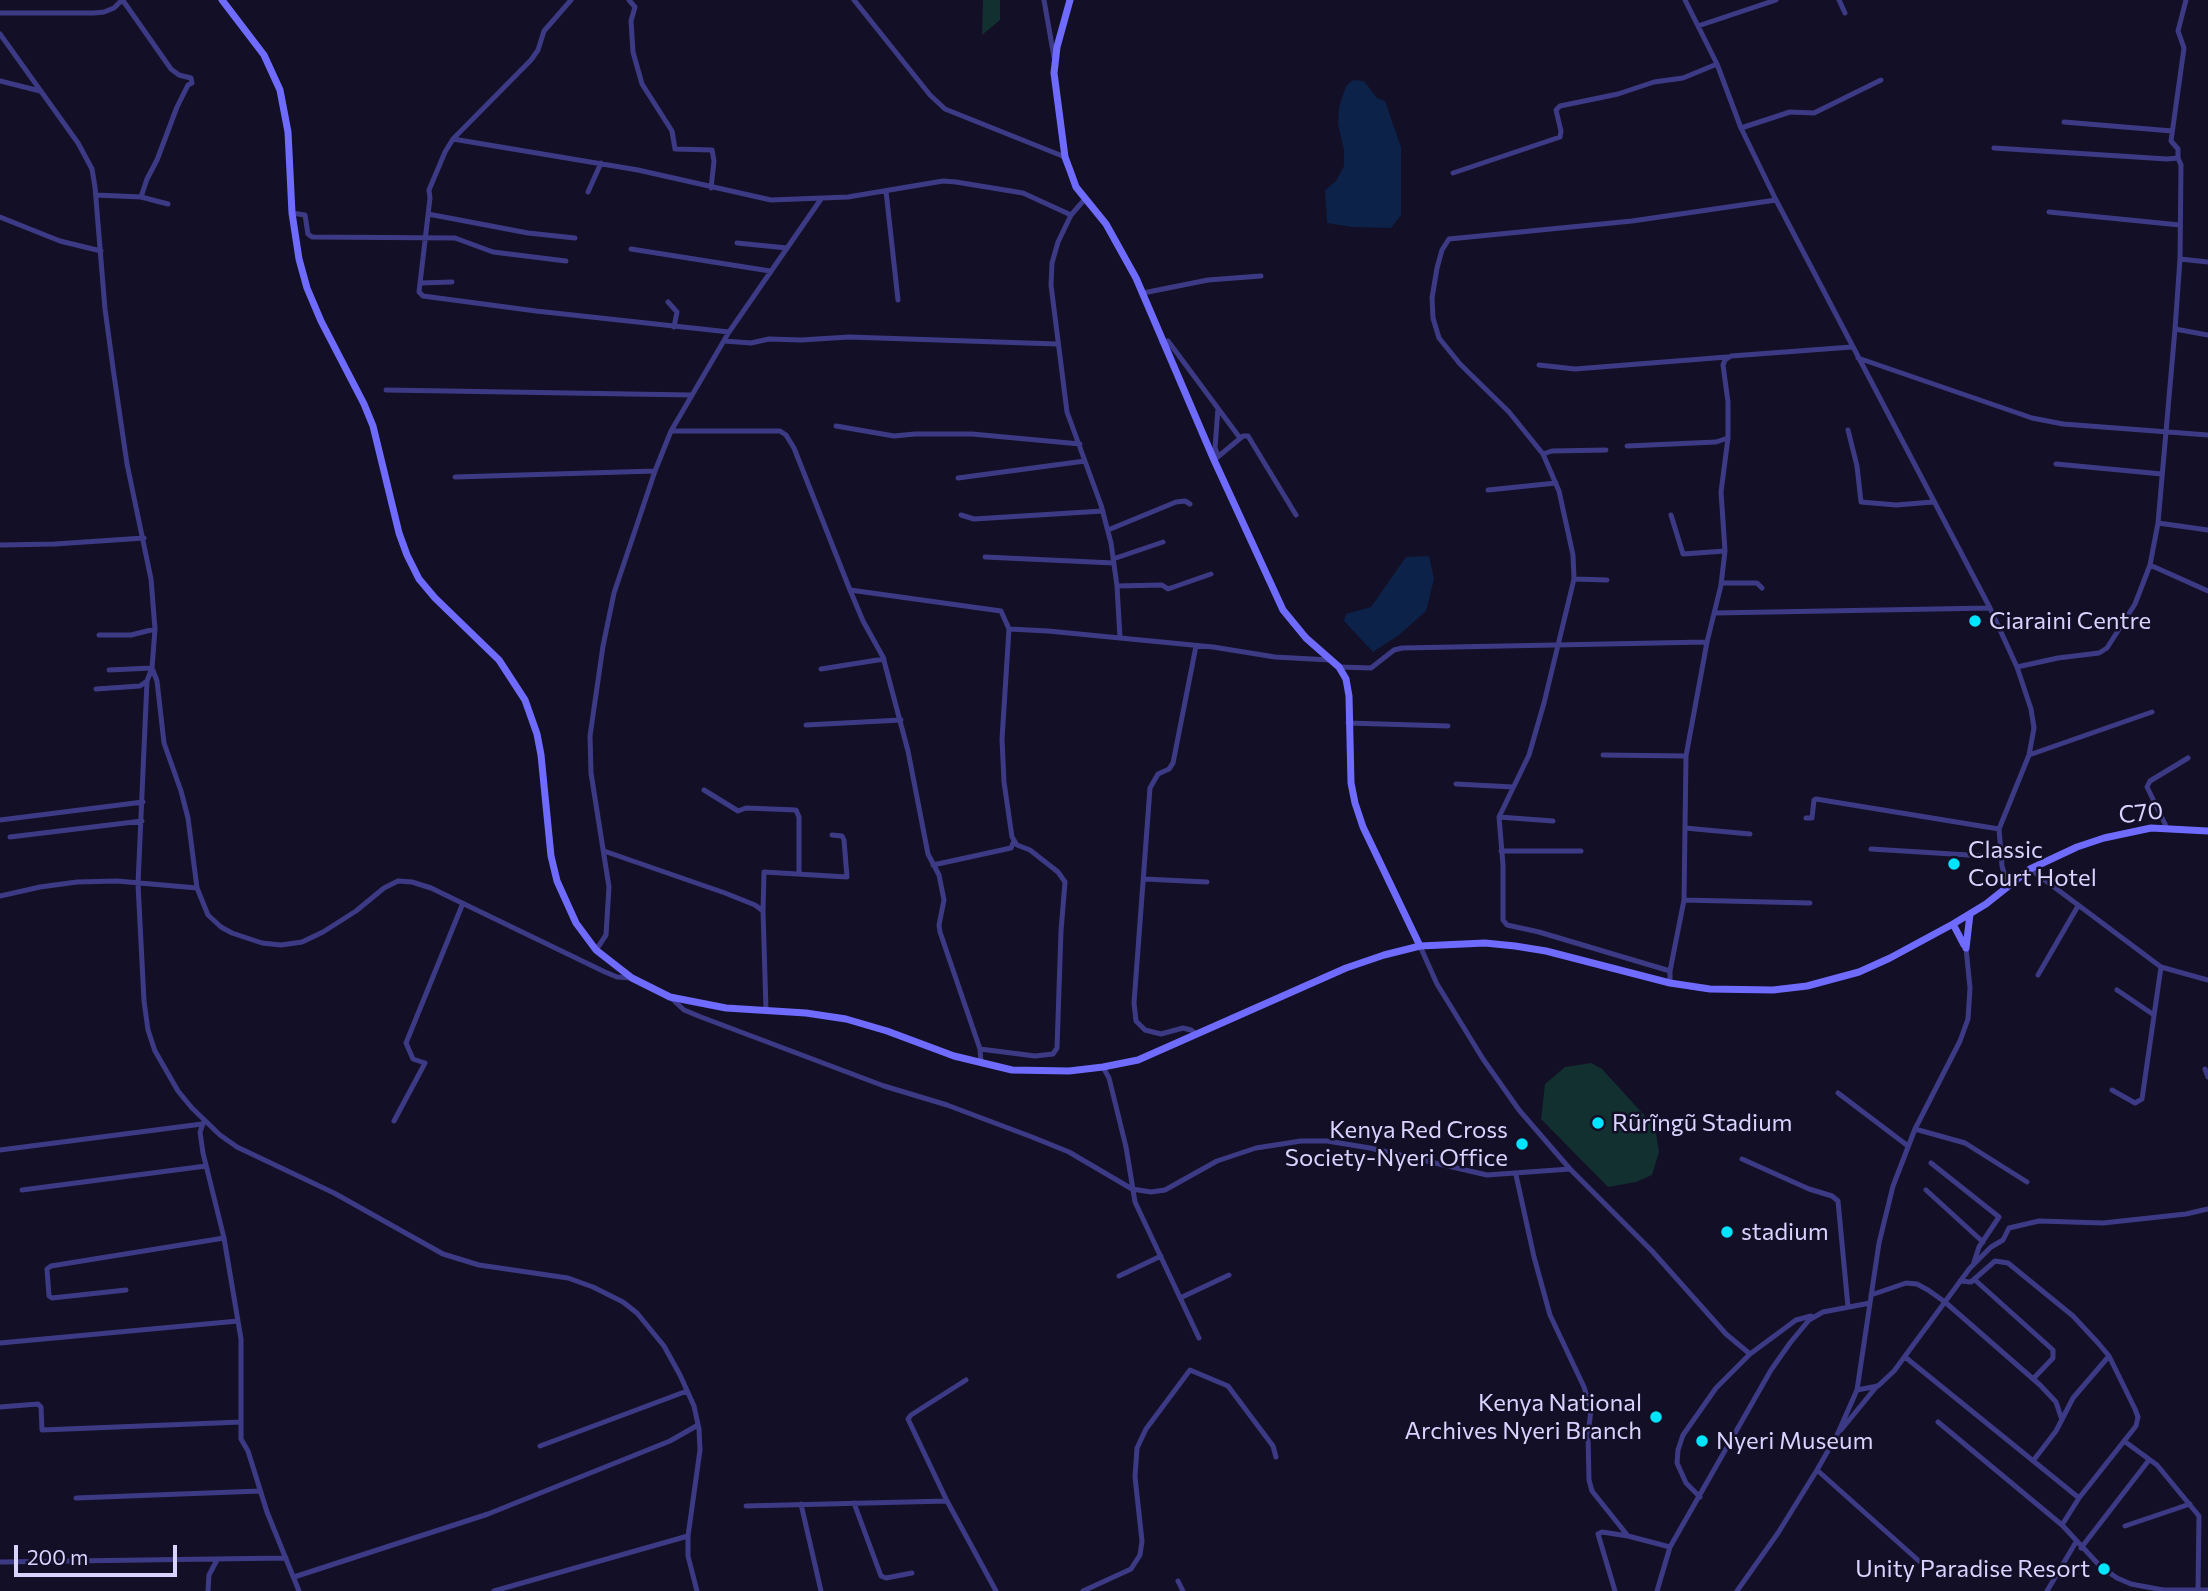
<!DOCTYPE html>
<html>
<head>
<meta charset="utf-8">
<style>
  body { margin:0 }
  #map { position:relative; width:2208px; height:1591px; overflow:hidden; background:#130f26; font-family:Commissioner,sans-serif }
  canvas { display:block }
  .scale { position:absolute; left:14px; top:1545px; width:163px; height:32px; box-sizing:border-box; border:4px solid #d9d4ff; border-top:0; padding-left:9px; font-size:21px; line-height:24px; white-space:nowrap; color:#d9d4ff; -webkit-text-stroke:5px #130f26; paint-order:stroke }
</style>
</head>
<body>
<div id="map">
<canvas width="2208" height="1591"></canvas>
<div class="scale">200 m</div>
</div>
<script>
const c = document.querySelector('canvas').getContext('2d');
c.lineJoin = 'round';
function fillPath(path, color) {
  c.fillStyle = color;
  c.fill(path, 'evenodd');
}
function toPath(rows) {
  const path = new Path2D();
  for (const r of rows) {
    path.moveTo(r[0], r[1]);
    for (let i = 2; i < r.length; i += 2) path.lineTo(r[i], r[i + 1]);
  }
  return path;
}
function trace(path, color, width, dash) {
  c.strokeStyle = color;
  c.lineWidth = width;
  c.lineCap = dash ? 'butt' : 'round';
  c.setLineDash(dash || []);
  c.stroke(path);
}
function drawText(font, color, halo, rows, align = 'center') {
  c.font = font + ' Commissioner,sans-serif';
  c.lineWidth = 5;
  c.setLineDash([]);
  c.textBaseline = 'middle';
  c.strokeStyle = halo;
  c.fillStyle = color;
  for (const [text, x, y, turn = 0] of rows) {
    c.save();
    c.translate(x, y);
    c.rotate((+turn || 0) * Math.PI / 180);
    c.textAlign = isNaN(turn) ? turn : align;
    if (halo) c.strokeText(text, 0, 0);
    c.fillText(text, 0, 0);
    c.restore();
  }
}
fillPath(toPath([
  [983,0,1000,0,1000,20,982,35],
  [1591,1063,1602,1069,1655,1127,1659,1152,1652,1175,1636,1182,1608,1187,1541,1119,1545,1084,1565,1067]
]), '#12302f');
fillPath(toPath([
  [1353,80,1364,81,1377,98,1385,101,1401,147,1401,215,1391,228,1352,227,1327,223,1325,190,1336,181,1344,166,1344,150,1338,124,1339,107,1346,86],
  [1429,556,1434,579,1426,611,1399,635,1373,652,1344,621,1346,614,1371,607,1406,557]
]), '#0c2248');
trace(toPath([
  [571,0,544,31,538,50,531,60,453,139,445,152,429,190,430,198,419,292,423,296,536,311,729,332],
  [629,0,635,7,631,21,633,52,642,84,672,131,675,149,712,150,714,161,711,188],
  [854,0,930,95,945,109,1065,157],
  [1044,0,1054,57],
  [1685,0,1717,64,1741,128,1776,200,1990,608,2017,667,2031,709,2034,728,2029,755,1999,829,2002,866,2008,887],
  [1839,0,1845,13],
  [0,13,94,13,104,12,114,8,120,2,124,2,171,69,179,75,191,78,192,83,188,85,177,107,157,160,147,179,141,197],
  [1698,26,1776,0],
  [0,34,78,143,92,169,95,187,105,309,114,375,127,464,151,579,155,629,152,668,147,681,138,884,144,1001,148,1030,155,1051,178,1091,192,1108,220,1135,237,1147,334,1193,443,1254,479,1265,568,1278,593,1287,623,1302,637,1313,664,1346,680,1375,694,1406,699,1429,700,1450,688,1536,688,1556,697,1591],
  [0,81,40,91],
  [2064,122,2172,131],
  [1741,128,1790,112,1814,113,1881,80],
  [453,139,638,170,771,200,848,197,943,181,956,182,1023,193,1071,215],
  [1994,148,2167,159,2178,158,2181,165,2180,259,2175,329,2158,523,2150,565,2135,604,2107,648,2099,653,2058,658,2017,667],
  [2178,158,2178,149,2171,141,2184,48,2178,31,2186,0],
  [1453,173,1560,137,1561,131,1556,110,1560,106,1618,94,1654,82,1683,78,1717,64],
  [886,191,898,300],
  [588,192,601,163],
  [96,195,141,197,168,204],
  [1085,199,1071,215,1058,242,1052,263,1051,285,1067,412,1101,505,1111,543,1117,586,1120,638],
  [2049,212,2180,225],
  [292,213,305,215,308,234,312,237,455,238,493,252,566,261],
  [428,214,528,233,575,238],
  [0,217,60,241,101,251],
  [737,243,787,248],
  [631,249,770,271],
  [2180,259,2208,262],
  [420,283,452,282],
  [1143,293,1208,280,1261,276],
  [668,302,677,312,674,327],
  [2175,329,2208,335],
  [724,341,751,343,769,339,801,340,849,337,1057,344],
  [1162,342,1168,341,1240,438],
  [1858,358,2032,418,2063,424,2208,435],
  [1539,365,1575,369,1727,357],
  [386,390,691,395],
  [836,426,894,436,915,434,972,434,1080,444],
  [1848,430,1857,466,1861,502,1896,505,1933,502],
  [671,431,780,431,786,435,794,448,850,590,863,621,883,657,908,751,928,854,939,875,944,900,939,925,940,932,980,1049,981,1063],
  [1627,446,1716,442,1728,438],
  [1543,454,1552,451,1606,450],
  [1218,456,1215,448,1218,408],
  [1214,460,1243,436,1248,436,1296,515],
  [2056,464,2162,474],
  [455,477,655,471],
  [958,478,1085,461],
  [1488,490,1556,483],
  [961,515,974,519,1103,511],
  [1671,515,1683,554,1725,551],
  [2158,523,2208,530],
  [1108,530,1176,502,1185,501,1190,504],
  [0,545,55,544,144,538],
  [985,557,1114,563],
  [1113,559,1163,542],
  [2150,565,2208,591],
  [1574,579,1607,580],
  [1721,583,1757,583,1762,588],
  [1117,586,1162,585,1168,589,1211,574],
  [850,590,1001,611,1009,629,1002,739,1004,782,1012,837,1017,845,1030,850,1058,872,1065,882,1061,931,1057,1048,1053,1054,1035,1056,980,1049],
  [1715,613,1990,608],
  [1009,629,1048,631,1213,647,1275,657,1330,660],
  [99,635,131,635,155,629],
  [1339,667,1371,668,1394,650,1402,648,1707,642],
  [821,669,884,659],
  [109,670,152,668,157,681,164,743,181,791,188,818,197,888,208,915,221,927,232,933,262,943,281,945,302,942,323,932,356,911,384,888,398,881,412,882,431,888,605,972,617,977,632,978],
  [96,689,140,686,147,681],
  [1348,723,1448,726],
  [806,725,901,720],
  [1603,755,1686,756],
  [2029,755,2152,712],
  [1456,784,1513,787],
  [704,790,738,811,746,808,796,810,799,817,799,874],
  [1499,817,1553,821],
  [1806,818,1812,818,1814,800,1816,799,1999,829],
  [0,820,143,802],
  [1685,828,1750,834],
  [2167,828,2147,787,2150,781,2188,758],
  [10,837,142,821],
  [1871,849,2001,857],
  [604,851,725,893,755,905,763,911,766,1010],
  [1501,851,1581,851],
  [933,865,1011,848,1014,841],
  [2030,869,2161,967,2208,980],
  [1144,879,1207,882],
  [0,896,40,887,77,882,117,881,197,888],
  [1684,900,1810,903],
  [763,911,764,872,847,877,844,840,842,836,832,835],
  [1420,946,1437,984,1483,1059,1519,1110,1570,1169,1652,1251,1726,1334,1750,1354],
  [596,950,606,935,609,887,591,773,590,736,603,646,614,593,655,471,671,431,729,332,821,199],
  [1670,971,1539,932,1507,925,1503,920,1503,865,1499,817,1529,755,1544,703,1574,579,1573,555,1559,491,1543,454,1509,412,1460,364,1439,338,1433,318,1432,298,1437,268,1442,250,1449,239,1632,221,1776,200],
  [2038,975,2078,906],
  [1670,983,1670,971,1684,900,1686,756,1707,642,1721,585,1725,551,1721,492,1728,438,1728,402,1723,365,1725,360,1731,356,1852,347],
  [2117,990,2154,1015],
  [670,997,684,1010,701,1017,884,1086,947,1105,1032,1137,1069,1152,1132,1189,1151,1192,1165,1190,1217,1161,1256,1148,1301,1141,1327,1141,1370,1148,1487,1175,1570,1169],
  [1196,1034,1191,1030,1183,1028,1161,1034,1145,1030,1136,1021,1134,1003,1150,788,1158,774,1169,769,1173,763,1196,646],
  [1103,1067,1109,1078,1126,1147,1135,1202,1199,1338],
  [2205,1069,2208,1077],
  [2112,1090,2135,1103,2142,1099,2161,967],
  [1838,1093,1908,1146],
  [204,1121,200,1132,203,1153,224,1238,241,1339,241,1439,248,1451,267,1512,299,1591],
  [394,1121,425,1063,413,1059,406,1043,463,903],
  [1915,1129,1965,1143,2027,1182],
  [0,1150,202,1124],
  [1742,1159,1809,1189,1832,1196,1838,1201,1848,1307],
  [1931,1163,1999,1217,1979,1247,1974,1262],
  [1516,1175,1534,1257,1550,1315,1584,1387,1591,1410,1588,1434,1589,1480,1592,1491,1628,1536,1670,1547],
  [22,1190,206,1166],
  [1926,1190,1983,1242],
  [1119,1276,1161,1256],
  [1975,1280,2053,1350,2053,1358,2033,1379],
  [1960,1281,1971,1282,1995,1261,2008,1263,2073,1316,2099,1344,2109,1356,2135,1409,2138,1417,2136,1426,2079,1498,2062,1525,2100,1566,2117,1578,2131,1584,2163,1590,2208,1590],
  [126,1290,52,1298,49,1296,47,1269,51,1266,224,1238],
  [1871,1295,1906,1283,1917,1284,1928,1290,1945,1302,2040,1385,2056,1402,2062,1420],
  [1180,1298,1229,1275],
  [0,1343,238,1321],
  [1905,1357,2079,1498],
  [966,1380,911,1415,908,1419,947,1501,996,1591],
  [1857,1390,1878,1386,1894,1371,1970,1268,1991,1247,2003,1240,2009,1228,2039,1221,2103,1223,2186,1214,2208,1209],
  [0,1407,38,1404,41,1407,42,1430,241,1422],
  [1938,1422,2062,1525],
  [1841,1430,1877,1386],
  [2124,1441,2157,1465,2199,1516,2198,1591],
  [540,1446,687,1391],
  [2033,1461,2056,1431,2073,1398,2109,1356],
  [1817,1470,1919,1561],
  [1700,1497,1686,1483,1677,1463,1678,1450,1683,1435,1716,1388,1750,1354,1796,1320,1811,1316],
  [76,1498,260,1491],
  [854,1503,881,1576,886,1578,912,1573],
  [801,1504,821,1591],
  [746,1506,947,1501],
  [2125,1526,2190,1504],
  [2081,1548,2149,1460],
  [0,1562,286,1558],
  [294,1577,488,1514,670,1441,698,1425],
  [1178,1581,1183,1591],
  [208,1591,209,1575,217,1560],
  [494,1591,688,1536],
  [1083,1591,1131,1569,1140,1555,1142,1541,1135,1477,1137,1448,1146,1429,1190,1370,1228,1386,1273,1446,1276,1457],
  [1615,1591,1598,1534,1602,1532,1628,1536],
  [1657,1591,1670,1547,1771,1370,1790,1343,1809,1320,1823,1312,1870,1303],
  [1737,1591,1778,1533,1817,1470,1837,1435,1857,1390,1879,1243,1893,1186,1915,1129,1960,1041,1968,1019,1970,988,1966,948],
  [2047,1591,2076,1542]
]), '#3d3a85', 5);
trace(toPath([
  [222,0,264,55,280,90,288,132,292,213,299,259,307,288,321,321,364,404,373,426,399,533,407,555,419,579,435,598,499,660,525,700,537,734,541,755,551,856,557,881,576,923,596,950,632,978,670,997,726,1008,806,1013,846,1019,887,1031,954,1056,1012,1070,1069,1071,1103,1067,1138,1060,1346,968,1384,955,1420,946,1485,943,1515,946,1546,951,1670,983,1710,989,1773,990,1807,986,1859,972,1890,958,1953,924,1986,904,2030,869,2077,847,2104,838,2151,828,2208,831],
  [1070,0,1057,47,1054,73,1065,157,1071,173,1076,187,1106,224,1136,278,1214,460,1283,610,1306,638,1339,667,1346,679,1349,696,1351,783,1355,803,1363,827,1420,946],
  [1953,924,1964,945],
  [1966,948,1970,914]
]), '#6f6bff', 7);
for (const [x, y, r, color] of [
  [1975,621,7,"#00e5ff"],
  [1954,864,7,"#00e5ff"],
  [1598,1123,7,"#00e5ff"],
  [1522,1144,7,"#00e5ff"],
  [1727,1232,7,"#00e5ff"],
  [1656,1417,7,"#00e5ff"],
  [1702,1441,7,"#00e5ff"],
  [2104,1569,7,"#00e5ff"]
]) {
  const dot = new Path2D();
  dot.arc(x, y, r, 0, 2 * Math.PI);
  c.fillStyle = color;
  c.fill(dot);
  trace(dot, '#130f26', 2.5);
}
drawText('24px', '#d9d4ff', '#130f26', [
  ["Ciaraini Centre",1989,621],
  ["Classic",1968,850],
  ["Court Hotel",1968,878],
  ["Rũrĩngũ Stadium",1612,1123],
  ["Kenya Red Cross",1508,1130,"right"],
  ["Society-Nyeri Office",1508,1158,"right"],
  ["stadium",1741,1232],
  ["Kenya National",1642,1403,"right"],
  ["Archives Nyeri Branch",1642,1431,"right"],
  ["Nyeri Museum",1716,1441],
  ["Unity Paradise Resort",2090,1569,"right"]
], 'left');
drawText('24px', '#d9d4ff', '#130f26', [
  ["C70",2141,813,-7]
]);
</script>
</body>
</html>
